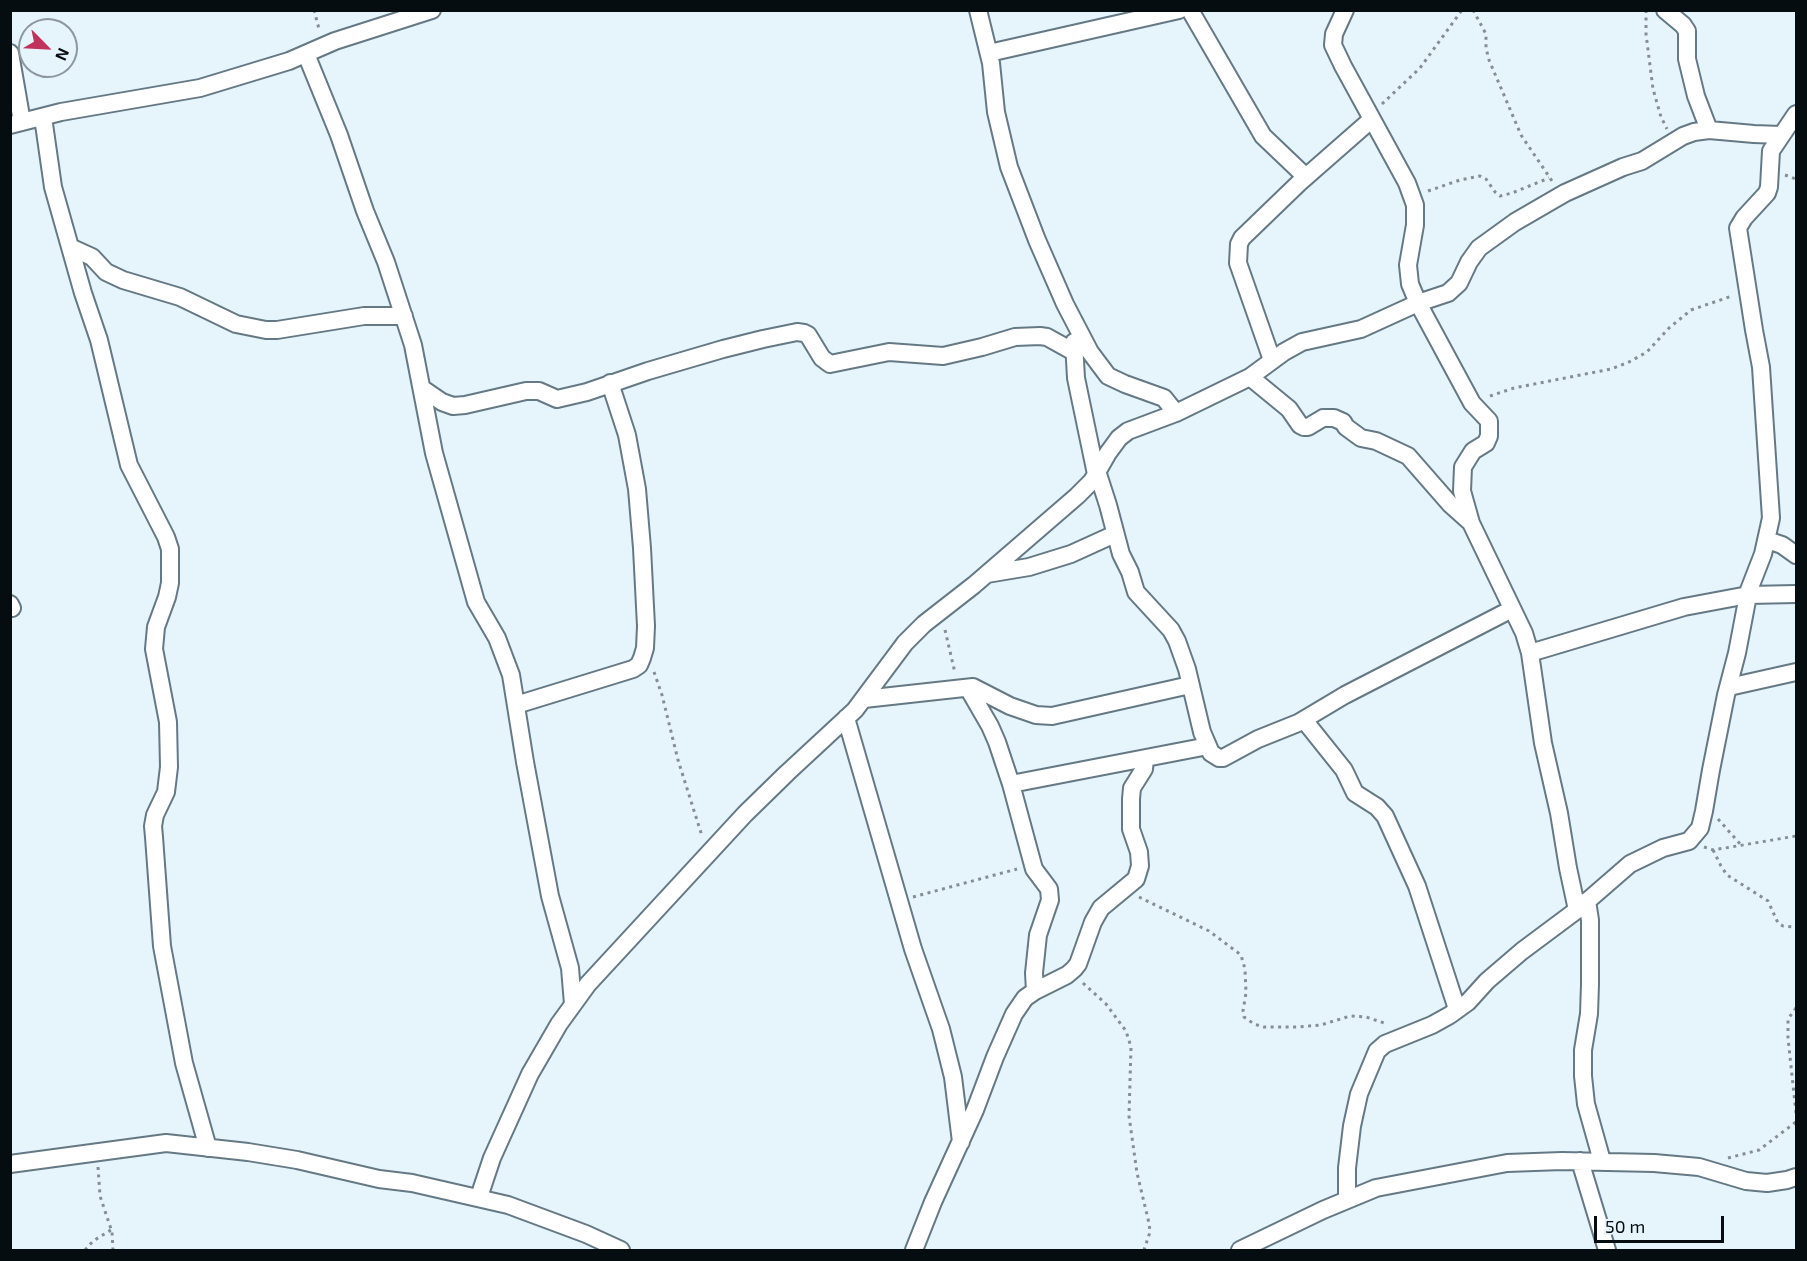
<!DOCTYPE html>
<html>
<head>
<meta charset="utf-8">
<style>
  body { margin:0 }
  #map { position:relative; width:1807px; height:1261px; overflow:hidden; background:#e6f4fc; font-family:"Exo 2",sans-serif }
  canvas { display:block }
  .frame { position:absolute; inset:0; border:12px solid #060d11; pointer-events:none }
  .north { position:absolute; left:18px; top:18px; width:60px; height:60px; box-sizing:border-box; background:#e6f4fc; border:2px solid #8c989e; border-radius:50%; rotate:114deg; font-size:16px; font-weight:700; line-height:24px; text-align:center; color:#060d11 }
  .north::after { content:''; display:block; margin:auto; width:21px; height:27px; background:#c1335d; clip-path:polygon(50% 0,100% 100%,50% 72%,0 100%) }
  .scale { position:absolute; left:1594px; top:1216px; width:130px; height:27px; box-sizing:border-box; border:3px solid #060d11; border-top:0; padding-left:8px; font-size:18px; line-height:21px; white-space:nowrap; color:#060d11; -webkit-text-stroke:4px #e6f4fc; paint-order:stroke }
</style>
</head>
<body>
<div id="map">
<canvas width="1807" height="1261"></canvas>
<div class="frame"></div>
<div class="north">N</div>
<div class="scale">50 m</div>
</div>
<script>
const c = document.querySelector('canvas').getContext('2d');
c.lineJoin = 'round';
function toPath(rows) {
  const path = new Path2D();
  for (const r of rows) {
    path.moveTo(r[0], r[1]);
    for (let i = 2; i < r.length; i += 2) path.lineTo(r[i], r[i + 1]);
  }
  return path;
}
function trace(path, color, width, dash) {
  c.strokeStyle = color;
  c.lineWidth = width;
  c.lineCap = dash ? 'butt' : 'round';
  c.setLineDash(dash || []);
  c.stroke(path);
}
const street = toPath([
  [978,10,991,63,996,112,1009,167,1037,240,1065,304,1090,352,1108,376,1125,384,1164,398,1176,413],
  [1190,10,1263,136,1306,177],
  [1345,10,1334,34,1333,45,1343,66,1407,183,1415,205,1415,225,1408,265,1410,284,1418,303,1472,403,1489,421,1489,436,1486,443,1473,451,1463,467,1462,491,1471,523,1524,633,1530,653,1543,743,1559,813,1568,868,1577,910],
  [1665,10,1683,25,1687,31,1687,59,1696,96,1709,130],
  [10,53,22,122],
  [989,53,1179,10],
  [306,54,339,135,365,211,386,262,413,345,434,453,476,602,497,638,511,675,525,762,550,896,570,968,573,1004],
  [43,117,53,187,83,293,99,340,129,465,166,537,170,549,170,583,167,597,156,627,154,649,168,722,169,767,166,792,155,815,153,826,154,837,162,946,184,1063,208,1148],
  [10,125,61,112,200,88,289,61,335,41,432,10],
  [70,247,92,257,106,272,123,280,180,297,236,324,266,330,277,330,364,316,404,316],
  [1074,342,1076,378,1096,474],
  [1272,360,1238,263,1239,244,1242,238,1299,183,1372,119],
  [1250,377,1289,409,1300,425,1304,427,1308,427,1323,418,1334,418,1343,422,1346,427,1361,438,1376,441,1408,456,1450,504,1469,521],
  [423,389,442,402,453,406,465,405,526,391,539,391,557,399,587,392,648,371,723,349,763,339,797,332,804,333,808,335,822,358,830,364,889,352,943,356,982,347,1015,337,1040,336,1047,337,1074,352],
  [1097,471,1108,505,1121,554,1130,572,1136,592,1171,630,1177,641,1187,669,1202,732,1211,753,1219,758,1223,758,1258,739,1298,723,1345,695,1512,609],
  [1767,540,1782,545,1796,555],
  [987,574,1029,567,1071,554,1115,534],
  [10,604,12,608],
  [1530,653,1684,607,1748,595,1796,594],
  [1729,687,1796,672],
  [968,688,990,726,997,742,1011,784,1034,869,1049,889,1050,900,1038,935,1034,973,1035,991],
  [864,699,973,687,1010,706,1036,715,1052,716,1190,685],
  [516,705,633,669,639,665,642,658,645,648,646,626,642,548,637,489,627,435,610,383],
  [846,718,913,949,941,1029,953,1077,961,1142],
  [1304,720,1344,770,1355,793,1377,807,1385,816,1417,886,1457,1009],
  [1011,784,1208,746],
  [1587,901,1590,920,1590,984,1589,1014,1583,1050,1583,1076,1586,1104,1602,1161],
  [1580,1161,1607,1250],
  [10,1164,166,1143,248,1152,297,1160,379,1179,412,1183,508,1205,586,1234,621,1250],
  [479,1197,492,1158,530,1074,559,1024,588,984,745,814,787,773,855,710,905,643,924,624,974,585,1077,496,1092,481,1108,453,1119,438,1128,431,1176,413,1250,377,1284,352,1302,342,1361,329,1418,303,1448,293,1459,283,1469,262,1479,248,1515,222,1565,193,1623,167,1642,161,1683,136,1694,132,1709,130,1754,134,1781,135],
  [1347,1200,1347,1168,1352,1126,1359,1094,1377,1051,1385,1044,1432,1025,1450,1015,1468,1002,1487,981,1522,951,1577,910,1630,864,1663,848,1689,841,1700,828,1704,811,1711,770,1726,695,1737,653,1749,590,1763,554,1771,518,1761,367,1754,330,1738,228,1744,218,1767,193,1769,187,1771,151,1796,114],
  [914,1250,933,1202,975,1110,995,1057,1014,1014,1025,998,1035,991,1067,975,1074,969,1078,964,1093,922,1101,908,1136,879,1140,866,1139,852,1131,829,1131,799,1132,788,1144,769,1145,759],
  [1240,1250,1323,1210,1376,1188,1507,1163,1562,1161,1654,1163,1699,1167,1746,1181,1767,1183,1787,1180,1796,1177]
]);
trace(street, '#657985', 20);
trace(toPath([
  [314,10,319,29],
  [1473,10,1486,34,1486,48,1489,60,1521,135,1552,181],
  [1646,10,1646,34,1653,89,1661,117,1667,129],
  [1382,104,1420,68,1462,10],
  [1785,175,1796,179],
  [1428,191,1460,180,1480,176,1486,179,1495,192,1500,196,1512,193,1549,178],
  [1490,396,1514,388,1611,369,1629,362,1647,352,1669,328,1691,310,1732,296],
  [945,630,955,673],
  [654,672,662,695,678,760,702,836],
  [1718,819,1741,845],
  [1704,847,1713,850,1725,848,1796,836],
  [1713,850,1721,866,1727,875,1768,901,1778,923,1783,926,1796,927],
  [913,897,1017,869],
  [1139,897,1209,931,1241,955,1245,969,1246,993,1243,1011,1244,1017,1254,1024,1264,1027,1298,1027,1321,1025,1350,1016,1366,1017,1387,1024],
  [1083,983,1106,1004,1126,1031,1131,1047,1129,1116,1137,1173,1149,1223,1150,1232,1144,1250],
  [1796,1008,1788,1019,1788,1038,1796,1113],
  [1728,1158,1759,1150,1796,1122],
  [98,1167,100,1196,112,1232,113,1250],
  [85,1250,93,1241,111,1230]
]), '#838e95', 3, [3, 4.5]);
trace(street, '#fff', 16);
</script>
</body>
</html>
